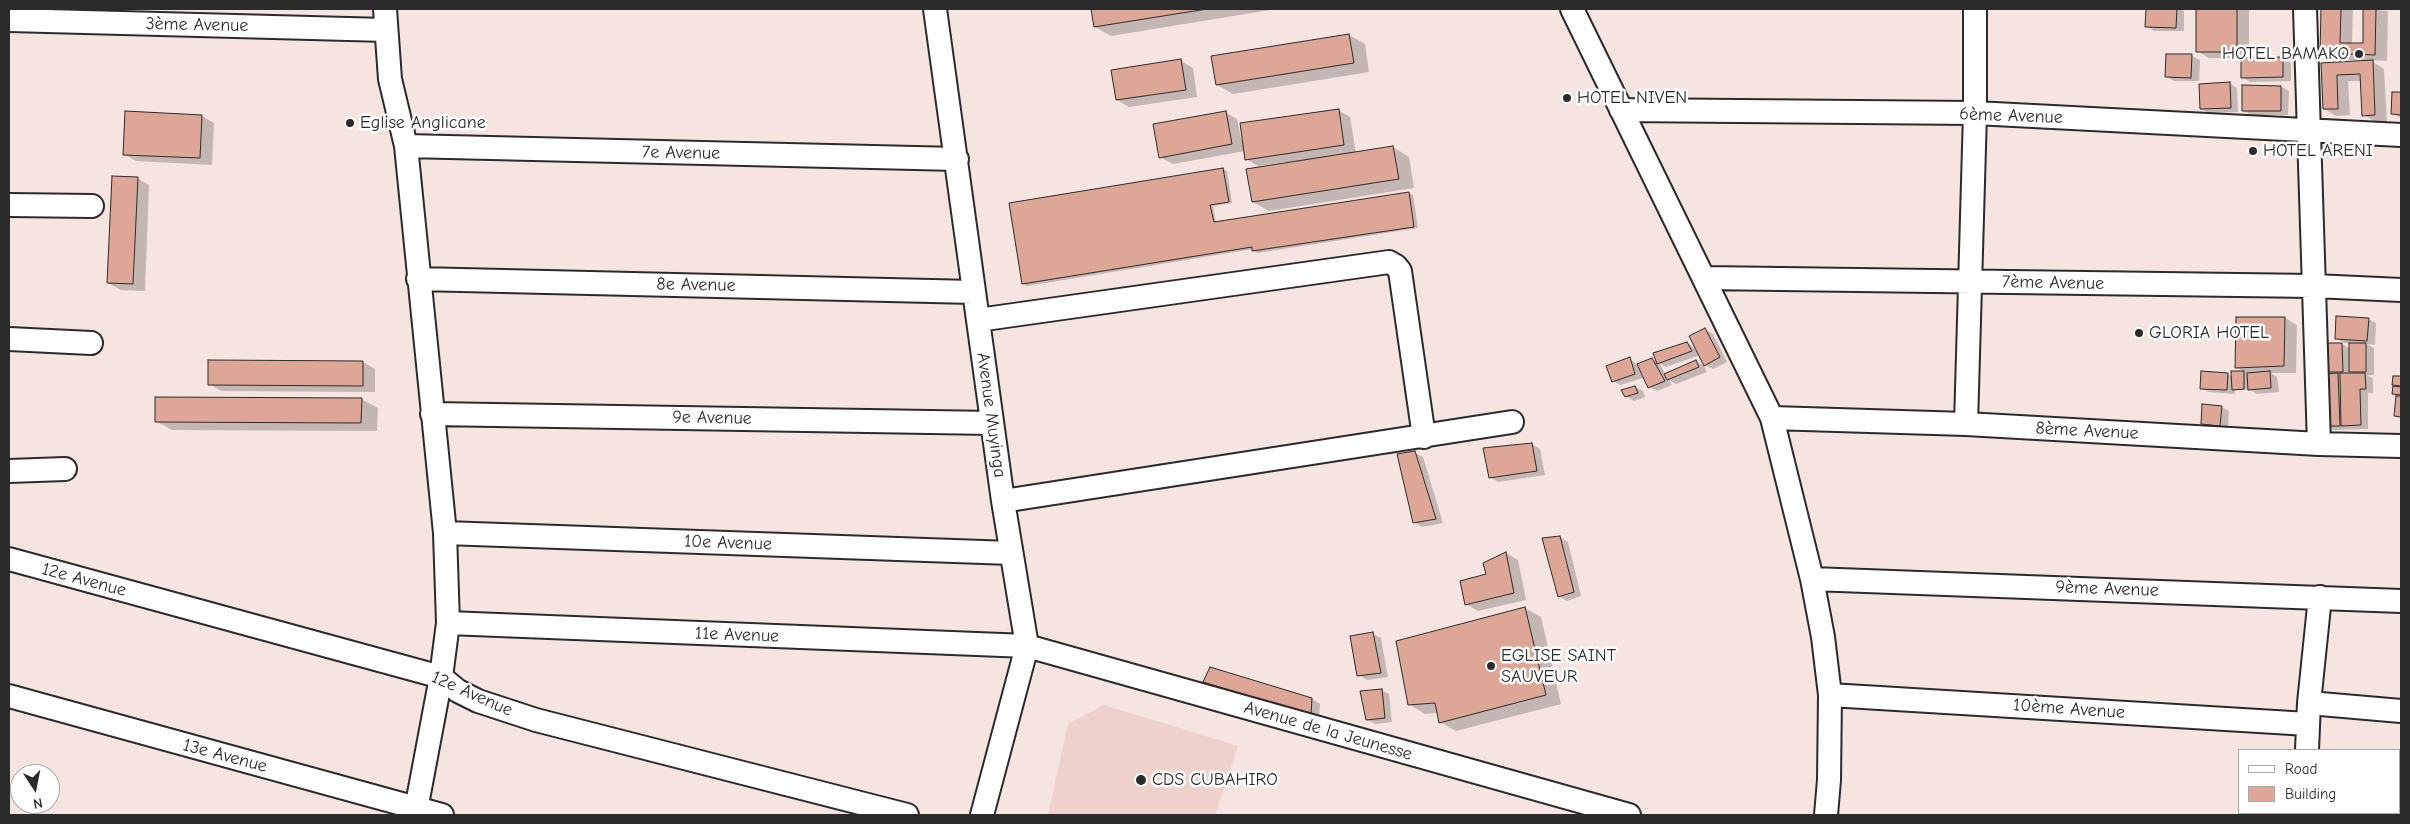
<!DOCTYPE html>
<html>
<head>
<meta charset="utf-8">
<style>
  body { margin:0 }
  #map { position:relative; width:2410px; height:824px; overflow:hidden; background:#f5e4e0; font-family:"Comic Neue",sans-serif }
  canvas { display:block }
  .frame { position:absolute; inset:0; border:10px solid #2b2b2b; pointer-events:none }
  .legend { position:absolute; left:2238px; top:749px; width:162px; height:65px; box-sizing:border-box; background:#fff; border:1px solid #aaa; margin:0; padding:6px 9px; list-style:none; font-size:15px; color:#2b2b2b }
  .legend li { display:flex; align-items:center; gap:10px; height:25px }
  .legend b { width:25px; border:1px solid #aaa }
  .north { position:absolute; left:10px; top:764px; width:50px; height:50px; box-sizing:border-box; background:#fff; border:1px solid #aaa; border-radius:50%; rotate:169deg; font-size:14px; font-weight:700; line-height:20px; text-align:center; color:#2b2b2b }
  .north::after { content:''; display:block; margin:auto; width:18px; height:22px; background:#2b2b2b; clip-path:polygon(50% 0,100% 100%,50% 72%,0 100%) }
</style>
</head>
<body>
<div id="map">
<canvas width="2410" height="824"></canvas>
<div class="frame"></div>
<ul class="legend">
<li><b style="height:6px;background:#fff"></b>Road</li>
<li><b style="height:14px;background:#dea697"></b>Building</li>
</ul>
<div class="north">N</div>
</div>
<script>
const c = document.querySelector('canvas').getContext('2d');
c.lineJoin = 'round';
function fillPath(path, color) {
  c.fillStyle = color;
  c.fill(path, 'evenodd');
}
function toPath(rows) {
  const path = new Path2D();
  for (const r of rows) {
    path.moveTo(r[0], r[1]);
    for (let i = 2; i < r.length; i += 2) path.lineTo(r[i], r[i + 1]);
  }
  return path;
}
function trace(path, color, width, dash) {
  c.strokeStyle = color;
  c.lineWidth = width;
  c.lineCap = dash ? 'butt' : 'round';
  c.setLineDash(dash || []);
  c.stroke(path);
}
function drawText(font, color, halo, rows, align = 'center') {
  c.font = font + ' "Comic Neue",sans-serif';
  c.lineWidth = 5;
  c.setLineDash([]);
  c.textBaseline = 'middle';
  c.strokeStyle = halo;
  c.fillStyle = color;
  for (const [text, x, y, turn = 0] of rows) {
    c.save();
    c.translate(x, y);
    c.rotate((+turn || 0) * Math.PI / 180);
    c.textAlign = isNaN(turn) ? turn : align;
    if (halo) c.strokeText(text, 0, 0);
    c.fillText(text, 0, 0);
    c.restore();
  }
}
fillPath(toPath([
  [1104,705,1238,746,1215,815,1048,815,1068,724]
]), '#eed1ca');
fillPath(toPath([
  [1092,9,1276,9,1111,36,1095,27],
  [2147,9,2181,9,2184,11,2184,31,2154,31,2146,26],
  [2198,9,2249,9,2249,59,2283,59,2291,63,2291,81,2250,82,2242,77,2242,58,2209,58,2197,51],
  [2322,9,2353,9,2352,44,2364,44,2365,9,2388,11,2387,61,2370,60,2384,69,2387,122,2376,122,2364,115,2362,81,2348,81,2350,115,2336,116,2324,109,2322,64,2359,62,2359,60,2333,60,2321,53],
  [1349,35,1365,44,1369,72,1233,94,1217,85],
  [2192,56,2200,60,2199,81,2174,81,2166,76],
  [1181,61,1193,68,1197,97,1129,107,1117,100],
  [2230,84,2237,88,2238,112,2209,113,2201,109],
  [2281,87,2289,91,2288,115,2251,115,2243,110],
  [2394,93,2401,93,2401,118,2393,114],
  [1338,110,1350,117,1356,153,1393,147,1409,157,1414,188,1269,211,1253,202,1286,164,1286,162,1258,166,1246,159,1245,151,1173,164,1160,157,1225,112,1237,119,1241,139],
  [202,116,214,123,212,165,136,161,124,154],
  [1223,169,1227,171,1232,203,1213,206,1216,223,1409,193,1413,195,1418,228,1257,253,1253,249,1027,286,1023,284],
  [137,178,149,185,145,291,121,290,108,283],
  [2285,318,2297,325,2296,373,2271,373,2277,377,2279,392,2257,394,2248,388,2248,390,2235,390,2235,394,2209,392,2201,388,2228,374,2233,377,2233,372,2244,372,2236,367],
  [2368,319,2376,323,2375,345,2366,344,2374,348,2374,375,2367,375,2373,379,2373,393,2368,393,2368,429,2333,430,2326,426,2332,375,2325,371,2342,344,2351,349,2351,343,2344,343,2336,338],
  [2350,371,2357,374,2350,375],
  [1705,330,1713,334,1727,362,1713,369,1705,365,1700,355,1666,367,1659,363,1666,375,1696,361,1704,366,1707,372,1676,384,1669,380,1672,385,1657,391,1649,387,1642,372,1643,378,1620,385,1613,381,1630,359,1638,365,1651,359,1658,363,1687,343,1696,349],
  [363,362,375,369,375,392,221,391,209,384],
  [2394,377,2401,378,2401,418,2395,416,2397,396,2393,394,2400,388,2393,384],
  [1635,387,1643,391,1645,397,1634,401,1626,396],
  [361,399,378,408,377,431,172,430,156,421],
  [2221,407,2229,411,2228,429,2210,428,2202,423],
  [1532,444,1540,449,1545,475,1498,482,1490,477],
  [1415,453,1423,457,1443,523,1422,527,1414,522],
  [1560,537,1568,542,1581,596,1567,601,1559,596],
  [1506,553,1518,560,1526,600,1478,611,1466,604],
  [1525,608,1541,617,1561,704,1456,731,1440,722,1438,713,1425,714,1409,704],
  [1373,634,1381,638,1388,677,1367,680,1359,675],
  [1205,682,1312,699,1320,704,1319,719,1212,686],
  [1381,690,1389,694,1392,722,1375,724,1367,720]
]), '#0003');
const building = toPath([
  [1091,9,1207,9,1094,27,1091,9],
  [2146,9,2177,9,2176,28,2145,27,2146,9],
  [2196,9,2237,9,2237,52,2196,52,2196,9],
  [2321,9,2341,9,2340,43,2363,43,2363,9,2376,9,2375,55,2320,53,2321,9],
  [1349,34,1354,63,1216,85,1211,56,1349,34],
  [2166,54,2192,54,2191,78,2165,77,2166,54],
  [2283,57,2283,77,2241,78,2241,58,2283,57],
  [1181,59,1186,90,1116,100,1111,70,1181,59],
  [2373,60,2375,115,2362,116,2360,74,2337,75,2338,109,2323,109,2321,63,2373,60],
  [2230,82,2231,108,2200,109,2199,84,2230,82],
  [2242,85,2281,86,2281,111,2242,111,2242,85],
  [2392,92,2401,92,2401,115,2391,114,2392,92],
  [1339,109,1344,145,1245,160,1240,123,1339,109],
  [125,111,202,115,200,158,123,155,125,111],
  [1226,111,1232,144,1159,158,1153,124,1226,111],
  [1393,146,1399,179,1252,202,1246,169,1393,146],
  [1223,168,1229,202,1210,205,1214,222,1409,192,1414,227,1252,251,1252,247,1022,284,1009,203,1223,168],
  [112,176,138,177,133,284,107,283,112,176],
  [2336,316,2369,318,2367,341,2335,339,2336,316],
  [2236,317,2285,317,2284,366,2235,368,2236,317],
  [1705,328,1720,357,1704,366,1689,336,1705,328],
  [1687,342,1692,351,1657,364,1653,353,1687,342],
  [2324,343,2342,343,2343,372,2324,372,2324,343],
  [2349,343,2366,343,2366,372,2349,372,2349,343],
  [1630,357,1635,374,1612,382,1606,366,1630,357],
  [1652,358,1665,381,1648,388,1637,364,1652,358],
  [208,360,363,361,363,386,208,385,208,360],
  [1696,360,1699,367,1667,380,1664,374,1696,360],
  [2201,371,2228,373,2227,390,2200,389,2201,371],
  [2231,371,2244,371,2244,389,2232,390,2231,371],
  [2270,371,2271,388,2248,390,2247,373,2270,371],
  [2338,373,2340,426,2324,426,2323,374,2338,373],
  [2340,373,2365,373,2366,389,2360,389,2361,425,2341,426,2340,373],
  [2393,376,2401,376,2401,386,2392,385,2393,376],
  [1635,386,1638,393,1625,397,1621,390,1635,386],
  [2393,386,2401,387,2401,395,2392,394,2393,386],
  [2396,396,2401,396,2401,417,2394,416,2396,396],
  [155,397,362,398,361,423,155,422,155,397],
  [2202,404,2222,406,2220,426,2201,424,2202,404],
  [1532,443,1537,471,1489,478,1483,448,1532,443],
  [1415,451,1436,519,1413,523,1397,454,1415,451],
  [1560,536,1574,592,1558,597,1542,538,1560,536],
  [1506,552,1514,593,1465,605,1460,581,1486,574,1483,563,1506,552],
  [1525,607,1546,695,1439,723,1435,703,1408,705,1396,641,1525,607],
  [1373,632,1381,673,1357,676,1350,636,1373,632],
  [1210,667,1312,698,1311,715,1203,682,1210,667],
  [1382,689,1385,718,1366,720,1360,691,1382,689]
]);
fillPath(building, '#dea697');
trace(building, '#2b2b2b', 1);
const minor = toPath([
  [385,9,390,79,406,146,445,533,448,623,441,677,415,815],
  [935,9,1003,501,1027,646,982,815],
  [1572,9,1772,418,1812,579,1823,637,1830,695,1829,780,1826,815],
  [2305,9,2319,444],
  [9,20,386,30],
  [1621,110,1975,113,2401,135],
  [406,146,957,159],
  [9,205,92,206],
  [1705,278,2314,286,2401,290],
  [418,279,974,292],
  [978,320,1389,262,1396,266,1400,271,1424,437],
  [9,339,91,343],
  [432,414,992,423],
  [1772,418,1966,424,2319,444,2401,446],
  [1966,424,1975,113,1975,9],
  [9,471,65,469],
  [1003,501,1512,422],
  [445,533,1011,553],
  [9,559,441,677,458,691,478,701,536,720,907,815],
  [1812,579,2401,601],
  [448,623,1027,646,1629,815],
  [1830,695,2308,724],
  [9,696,442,815],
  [2309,703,2401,711],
  [2307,750,2309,703,2320,597],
  [2399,809,2401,809],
  [2305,815,2305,813]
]);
trace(minor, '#2b2b2b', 26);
trace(minor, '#fff', 22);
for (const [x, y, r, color] of [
  [2359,54,5,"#2b2b2b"],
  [1567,98,5,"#2b2b2b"],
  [350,123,5,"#2b2b2b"],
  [2253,151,5,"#2b2b2b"],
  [2139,333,5,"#2b2b2b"],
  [1491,666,5,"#2b2b2b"],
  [1141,780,6,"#2b2b2b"]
]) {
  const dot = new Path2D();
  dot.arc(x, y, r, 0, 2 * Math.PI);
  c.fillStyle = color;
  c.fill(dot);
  trace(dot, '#fff', 2);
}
drawText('18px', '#2b2b2b', '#fff', [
  ["3ème Avenue",197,25,1],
  ["6ème Avenue",2011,116,2],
  ["7e Avenue",681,153,1],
  ["7ème Avenue",2053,283,1],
  ["8e Avenue",696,285,1],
  ["Avenue Muyinga",991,415,82],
  ["9e Avenue",712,418,1],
  ["8ème Avenue",2087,431,3],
  ["10e Avenue",728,543,2],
  ["12e Avenue",84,580,15],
  ["9ème Avenue",2107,589,2],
  ["11e Avenue",737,635,2],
  ["12e Avenue",472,694,24],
  ["10ème Avenue",2069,709,4],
  ["Avenue de la Jeunesse",1328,731,16],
  ["13e Avenue",225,756,15]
]);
drawText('18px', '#2b2b2b', '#fff', [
  ["HOTEL BAMAKO",2349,54,"right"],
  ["HOTEL NIVEN",1577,98],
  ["Eglise Anglicane",360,123],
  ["HOTEL ARENI",2263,151],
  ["GLORIA HOTEL",2149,333],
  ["EGLISE SAINT",1501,656],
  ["SAUVEUR",1501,677],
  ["CDS CUBAHIRO",1152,780]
], 'left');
</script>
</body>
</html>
